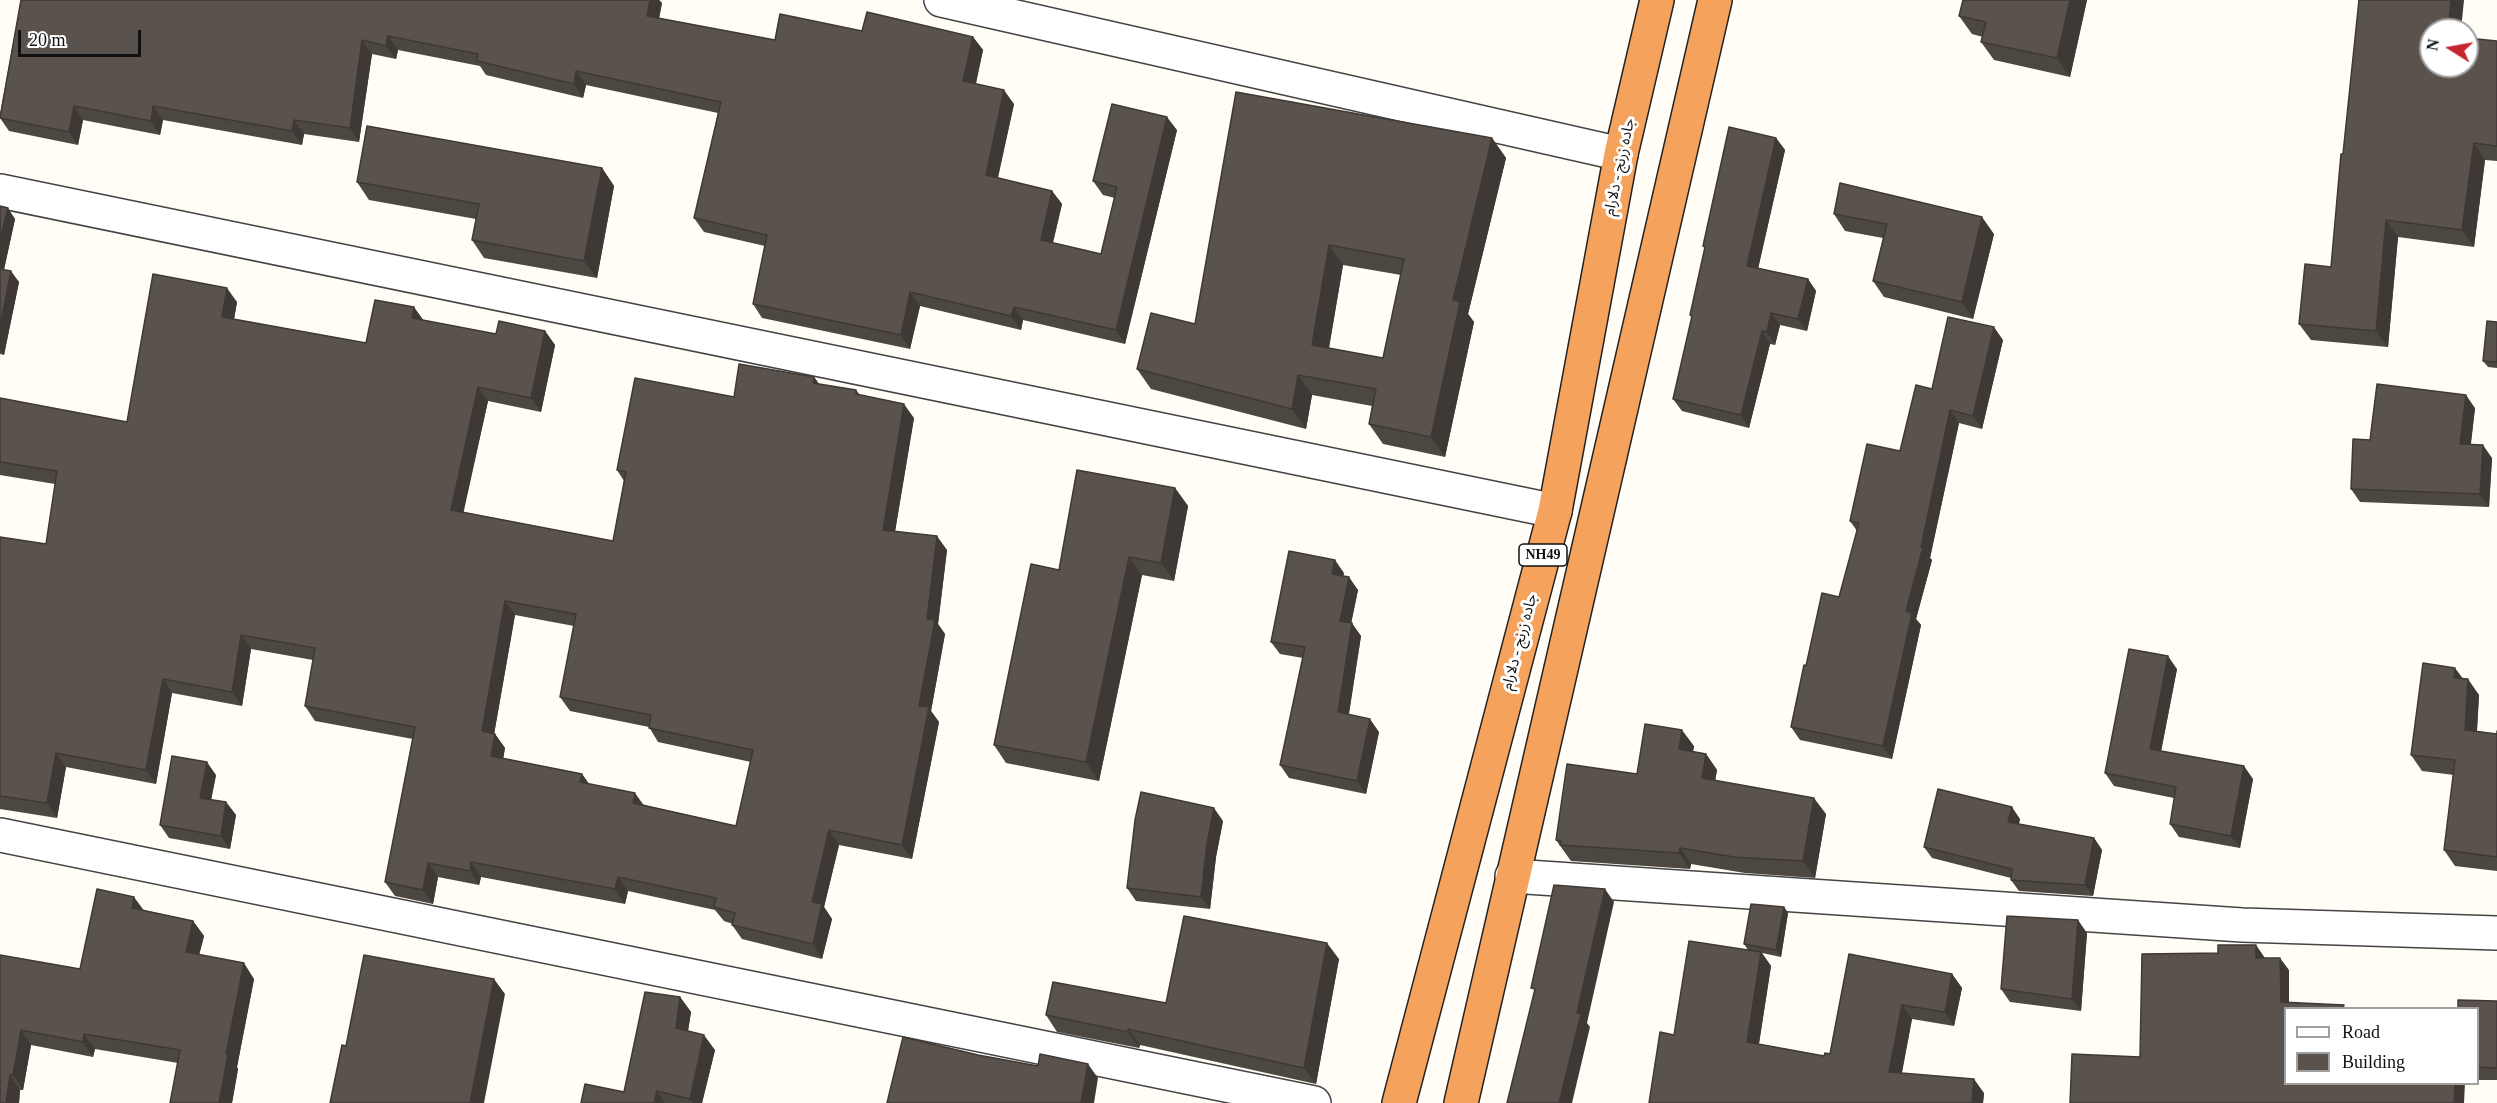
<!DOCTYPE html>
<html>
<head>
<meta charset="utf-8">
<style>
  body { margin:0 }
  #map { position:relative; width:2497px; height:1103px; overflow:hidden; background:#fffdf5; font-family:"Times New Roman",serif }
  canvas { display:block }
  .legend { position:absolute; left:2284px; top:1007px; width:195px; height:78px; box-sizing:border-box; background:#fff; border:2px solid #a0a0a0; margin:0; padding:8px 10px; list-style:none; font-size:18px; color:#111 }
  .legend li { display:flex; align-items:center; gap:12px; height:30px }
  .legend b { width:30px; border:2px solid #a0a0a0 }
  .north { position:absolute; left:2419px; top:18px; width:60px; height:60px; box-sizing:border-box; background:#fff; border:2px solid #a0a0a0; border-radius:50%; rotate:281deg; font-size:16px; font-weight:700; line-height:24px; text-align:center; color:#111 }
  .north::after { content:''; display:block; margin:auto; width:21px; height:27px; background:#c4262e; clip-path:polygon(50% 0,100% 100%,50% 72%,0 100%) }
  .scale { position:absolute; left:18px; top:30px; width:123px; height:27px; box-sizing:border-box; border:3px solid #111; border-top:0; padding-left:8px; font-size:18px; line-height:21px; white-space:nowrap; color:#111; -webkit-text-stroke:4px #fff; paint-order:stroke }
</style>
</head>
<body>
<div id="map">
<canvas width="2497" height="1103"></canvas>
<ul class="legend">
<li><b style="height:8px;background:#fff"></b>Road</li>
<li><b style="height:16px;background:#5a524d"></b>Building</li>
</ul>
<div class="north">N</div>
<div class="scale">20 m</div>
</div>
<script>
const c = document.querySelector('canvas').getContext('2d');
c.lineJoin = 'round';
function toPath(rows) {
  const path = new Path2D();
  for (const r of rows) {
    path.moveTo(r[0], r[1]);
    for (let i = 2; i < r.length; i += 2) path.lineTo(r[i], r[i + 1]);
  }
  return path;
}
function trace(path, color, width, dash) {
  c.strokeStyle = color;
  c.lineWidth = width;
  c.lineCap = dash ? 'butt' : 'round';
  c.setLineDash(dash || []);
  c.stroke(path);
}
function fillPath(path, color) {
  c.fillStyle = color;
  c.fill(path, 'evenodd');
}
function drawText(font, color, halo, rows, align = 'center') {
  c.font = font + ' "Times New Roman","Noto Sans Arabic",serif';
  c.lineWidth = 6;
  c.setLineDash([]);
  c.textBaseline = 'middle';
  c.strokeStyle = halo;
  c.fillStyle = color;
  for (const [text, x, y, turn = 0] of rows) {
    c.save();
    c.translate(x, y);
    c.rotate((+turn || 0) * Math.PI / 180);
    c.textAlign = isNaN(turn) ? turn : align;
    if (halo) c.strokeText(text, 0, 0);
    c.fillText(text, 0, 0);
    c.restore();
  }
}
const street = toPath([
  [941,0,1621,154],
  [0,191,1555,511],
  [0,835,1314,1103],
  [1512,876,2242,925,2497,933]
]);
const highway = toPath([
  [1399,1103,1555,511,1621,154,1657,0],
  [1461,1103,1715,0]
]);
trace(street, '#444', 36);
trace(highway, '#222', 36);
trace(street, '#fff', 33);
trace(highway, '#f5a25d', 33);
fillPath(toPath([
  [21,0,659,0,662,3,659,18,775,40,862,31,973,37,983,50,976,84,1014,104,998,178,1052,191,1062,204,1053,243,1101,254,1115,198,1103,195,1093,181,1177,130,1125,344,1023,320,1021,330,920,306,910,349,762,318,753,304,765,246,704,232,694,218,718,113,586,85,583,98,486,75,480,66,398,50,396,59,372,54,359,142,304,134,302,145,163,120,160,135,83,120,78,145,9,131,0,118,0,114],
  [2087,0,2070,77,1994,60,1981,42,1983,37,1972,34,1959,16],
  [2497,41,2497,161,2485,160,2474,247,2398,237,2388,347,2311,340,2299,324,2331,267,2343,154,2431,66],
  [1492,138,1506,158,1468,314,1474,322,1445,457,1383,444,1369,424,1372,406,1312,395,1306,429,1151,389,1137,369,1195,324],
  [1343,265,1401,275,1383,358,1329,348],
  [1776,138,1785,150,1758,268,1808,279,1816,291,1807,331,1780,325,1775,345,1770,344,1749,428,1682,411,1673,399,1692,318,1690,315,1705,249,1703,246],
  [602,168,614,186,597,278,484,258,472,240,476,219,369,200,357,182],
  [0,206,15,219,4,269,19,282,4,355,0,354],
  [1834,214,1994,234,1973,319,1884,297,1873,281,1883,238,1845,231],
  [237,302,234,319,366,343,423,320,496,334,545,331,555,345,541,412,488,401,463,512,613,541,624,481,617,470,734,397,814,377,819,384,856,390,860,395,914,418,895,531,947,550,938,624,945,634,931,711,939,722,912,859,839,845,824,907,832,919,822,959,742,939,732,925,733,924,724,921,715,910,628,891,625,904,481,877,479,885,438,877,433,904,395,896,385,882,413,739,315,721,305,706,313,660,251,649,242,706,172,693,156,784,66,767,57,818,0,809,0,537,46,544,55,484,0,475,0,398,127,422],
  [515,615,574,626,560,697,570,711,649,727,658,742,751,762,736,826,644,805,589,784,582,774,503,759,505,748,495,734,494,734],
  [2497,322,2497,368,2488,367,2483,361],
  [2003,340,1982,429,1959,423,1930,558,1932,560,1916,619,1921,625,1892,759,1800,740,1791,727,1806,666,1839,597,1857,531,1850,521,1900,451,1932,389],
  [2475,408,2471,444,2492,458,2489,507,2360,502,2351,489,2370,440],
  [1175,488,1188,506,1174,581,1142,575,1099,781,1006,763,994,745,1059,570],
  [1344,573,1343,576,1358,590,1351,623,1361,636,1349,714,1379,732,1366,794,1289,778,1280,765,1303,658,1280,654,1271,642],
  [2177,669,2161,751,2253,779,2240,848,2179,837,2170,824,2174,798,2114,786,2105,773],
  [2463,679,2479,695,2477,731,2497,734,2497,731,2497,871,2455,866,2444,850,2454,775,2422,771,2411,755],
  [1694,746,1693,752,1706,754,1717,770,1715,780,1826,814,1815,878,1745,873,1691,864,1690,869,1571,861,1556,840,1637,774],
  [216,775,211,800,226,802,236,815,230,849,169,838,160,825],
  [2020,819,2019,824,2094,838,2102,850,2093,896,2019,891,2011,880,2011,878,1932,858,1924,847],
  [1223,821,1216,857,1210,909,1136,901,1127,888],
  [1784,907,1788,913,1781,957,1762,953,1771,966,1759,1044,1824,1056,1830,1054,1849,954,1952,974,1962,988,1954,1026,1912,1019,1902,1073,1984,1093,1983,1103,1649,1103,1674,1035,1748,950,1744,944],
  [143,910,193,921,204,936,199,955,254,979,237,1067,238,1069,232,1103,170,1103,178,1063,95,1049,93,1057,31,1045,23,1090,20,1090,19,1103,0,1103,0,955,80,969],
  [2087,933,2081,1011,2010,1002,2001,989],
  [1339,959,1316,1084,1140,1045,1139,1048,1057,1032,1046,1015,1166,1003],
  [680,997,691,1012,688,1031,715,1050,702,1103,581,1103,624,1092],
  [2497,1001,2497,1080,2478,1080,2478,1008]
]), '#4d4742');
fillPath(toPath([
  [650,0,659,0,662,3,657,29,647,16],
  [2070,0,2087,0,2070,77,2057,58],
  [2451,0,2464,0,2461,30,2448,30],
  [388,36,398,50,396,59,386,46],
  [973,37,983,50,973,95,963,81],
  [362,40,372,54,359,142,350,128],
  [576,71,586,85,583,98,574,84],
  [1004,90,1014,104,995,189,986,175],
  [74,106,83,120,78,145,69,132],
  [153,106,163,120,160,135,151,121],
  [1167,117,1177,130,1125,344,1116,330],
  [294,120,304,134,302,145,292,131],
  [1492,138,1506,158,1468,314,1474,322,1445,457,1431,437,1453,300],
  [1776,138,1785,150,1756,278,1747,266],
  [2474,143,2485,160,2474,247,2462,230],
  [602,168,614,186,597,278,584,261],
  [1052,191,1062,204,1050,254,1041,240],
  [8,208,15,219,2,279,0,276,0,240],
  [1982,217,1994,234,1973,319,1962,302],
  [2386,220,2398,237,2388,347,2376,331],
  [1329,245,1343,265,1326,365,1312,345],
  [11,271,19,282,4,355,0,349,0,327],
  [1808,279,1816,291,1807,331,1798,319],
  [227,288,237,302,232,331,222,317],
  [910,292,920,306,910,349,901,335],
  [414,307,424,321,412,318],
  [1014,307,1023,320,1021,330,1011,316],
  [1771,313,1780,325,1775,345,1767,332],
  [1994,327,2003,340,1982,429,1973,416],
  [545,331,555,345,541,412,531,398],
  [1762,331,1770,344,1749,428,1741,415],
  [1298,375,1312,395,1306,429,1292,409],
  [814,377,824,391,813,383],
  [478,387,488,401,461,524,451,510],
  [2466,395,2475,408,2469,457,2460,444],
  [904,404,914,418,893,544,883,530],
  [1950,410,1959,423,1930,558,1932,560,1916,619,1921,625,1892,759,1883,746,1906,611,1921,547],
  [2483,445,2492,458,2489,507,2480,494],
  [1175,488,1188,506,1174,581,1161,563],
  [937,536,947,550,938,624,945,634,931,711,939,722,912,859,902,845,919,706,927,619],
  [1129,557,1142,575,1099,781,1086,762],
  [1335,560,1344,573,1341,586,1332,574],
  [1349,577,1358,590,1349,634,1340,621],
  [505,601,515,615,492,746,482,731],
  [1352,623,1361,636,1347,725,1338,712],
  [241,635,251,649,242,706,232,692],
  [2168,656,2177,669,2159,762,2150,749],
  [2455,668,2467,684,2454,678],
  [163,679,172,693,156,784,146,770],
  [2468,679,2479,695,2476,746,2465,730],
  [1370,719,1379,732,1366,794,1357,781],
  [1682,730,1694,746,1690,765,1679,749],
  [495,734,505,748,501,771,491,756],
  [56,753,66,767,57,818,47,803],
  [1706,754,1717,770,1713,794,1702,778],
  [207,762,216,775,209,811,200,798],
  [2244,766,2253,779,2240,848,2231,836],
  [582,774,592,788,580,782],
  [635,793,645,807,633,803],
  [1814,798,1826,814,1815,878,1803,861],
  [226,802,236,815,230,849,221,836],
  [2012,807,2020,819,2016,833,2008,822],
  [1214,808,1223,821,1216,857,1210,909,1201,897,1207,844],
  [829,830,839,845,824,907,832,919,822,959,813,944,812,902],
  [2094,838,2102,850,2093,896,2085,885],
  [1680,848,1691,864,1690,869,1679,853],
  [471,862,481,877,479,885,470,871],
  [428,863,438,877,433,904,423,890],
  [618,877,628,891,625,904,615,889],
  [1605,889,1614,902,1587,1023,1590,1027,1572,1103,1559,1103,1577,1013],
  [134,897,145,912,132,908],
  [1784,907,1788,913,1781,957,1776,950],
  [2078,920,2087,933,2081,1011,2072,999],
  [193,921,204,936,196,967,186,952],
  [1327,943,1339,959,1316,1084,1304,1068],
  [2256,945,2265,958,2256,958],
  [1761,952,1771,966,1757,1056,1747,1042],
  [2280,958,2289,970,2289,1008,2281,1002],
  [244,963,254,979,237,1067,238,1069,232,1103,219,1103,226,1054],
  [1952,974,1962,988,1954,1026,1945,1012],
  [494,979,505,994,484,1103,470,1103],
  [680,997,691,1012,686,1043,676,1028],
  [1902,1005,1912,1019,1899,1086,1889,1072],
  [1128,1029,1140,1045,1139,1048,1128,1032],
  [21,1030,31,1045,23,1090,13,1075],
  [84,1034,95,1049,93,1057,83,1042],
  [704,1035,715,1050,702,1103,693,1103,690,1099],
  [1088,1064,1098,1078,1094,1103,1081,1103],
  [10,1075,20,1090,19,1103,6,1103],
  [1974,1079,1984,1093,1983,1103,1972,1103],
  [2455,1083,2465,1083,2464,1103,2454,1103],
  [657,1091,665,1103,654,1103]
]), '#3f3936');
const building = toPath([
  [21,0,650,0,647,16,775,40,780,14,862,31,867,12,973,37,963,81,1004,90,986,175,1052,191,1041,240,1101,254,1117,187,1093,181,1112,104,1167,117,1116,330,1014,307,1011,316,910,292,901,335,753,304,767,235,694,218,721,102,576,71,574,84,477,61,478,54,388,36,386,46,362,40,350,128,294,120,292,131,153,106,151,121,74,106,69,132,0,118,21,0],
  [1963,0,2070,0,2057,58,1981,42,1986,22,1959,16,1963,0],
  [2359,0,2451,0,2448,30,2431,30,2431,66,2467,66,2467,38,2497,41,2497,146,2474,143,2462,230,2386,220,2376,331,2299,324,2305,264,2331,267,2341,154,2343,154,2359,0],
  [1236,92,1492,138,1453,300,1460,302,1431,437,1369,424,1376,389,1298,375,1292,409,1137,369,1151,313,1195,324,1236,92],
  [1329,245,1404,259,1383,358,1312,345,1329,245],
  [367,126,602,168,584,261,472,240,479,204,357,182,367,126],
  [1729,127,1776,138,1747,266,1808,279,1798,319,1771,313,1767,332,1762,331,1741,415,1673,399,1692,316,1690,315,1705,247,1703,246,1729,127],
  [1840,183,1982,217,1962,302,1873,281,1887,224,1834,214,1840,183],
  [0,206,8,208,0,240,0,206],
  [0,269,11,271,0,327,0,269],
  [153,274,227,288,222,317,366,343,375,300,414,307,412,318,496,334,499,321,545,331,531,398,478,387,451,510,613,541,626,472,617,470,635,378,734,397,739,364,814,377,813,383,856,390,856,394,904,404,883,530,937,536,927,619,935,620,919,706,929,707,902,845,829,830,812,902,822,904,813,944,732,925,735,913,714,907,716,898,618,877,615,889,471,862,470,871,428,863,423,890,385,882,415,727,305,706,315,648,241,635,232,692,163,679,146,770,56,753,47,803,0,796,0,537,46,544,57,471,0,462,0,398,127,422,153,274],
  [505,601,576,614,560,697,651,715,649,728,753,750,736,826,633,803,635,793,580,782,582,774,491,756,495,734,482,731,505,601],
  [1948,317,1994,327,1973,416,1950,410,1921,547,1923,547,1906,611,1912,613,1883,746,1791,727,1804,665,1806,666,1822,593,1839,597,1859,523,1850,521,1867,444,1900,451,1916,385,1932,389,1948,317],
  [2487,321,2497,322,2497,362,2483,361,2487,321],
  [2377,384,2466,395,2460,444,2483,445,2480,494,2351,489,2353,439,2370,440,2377,384],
  [1077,470,1175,488,1161,563,1129,557,1086,762,994,745,1031,564,1059,570,1077,470],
  [1289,551,1335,560,1332,574,1349,577,1340,621,1352,623,1338,712,1370,719,1357,781,1280,765,1305,647,1271,642,1289,551],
  [2129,649,2168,656,2150,749,2244,766,2231,836,2170,824,2176,787,2105,773,2129,649],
  [2423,663,2455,668,2454,678,2468,679,2465,730,2497,734,2497,731,2497,857,2444,850,2455,760,2411,755,2423,663],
  [1645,724,1682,730,1679,749,1706,754,1702,778,1814,798,1803,861,1734,857,1680,848,1679,853,1560,845,1561,841,1556,840,1567,764,1637,774,1645,724],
  [172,756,207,762,200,798,226,802,221,836,160,825,172,756],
  [1938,789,2012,807,2008,822,2094,838,2085,885,2011,880,2012,869,1924,847,1938,789],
  [1141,792,1214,808,1207,844,1201,897,1127,888,1135,820,1141,792],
  [1554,885,1605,889,1577,1013,1581,1014,1559,1103,1507,1103,1535,989,1531,988,1554,885],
  [97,889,134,897,132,908,193,921,186,952,244,963,226,1054,228,1054,219,1103,170,1103,180,1050,84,1034,83,1042,21,1030,13,1075,10,1075,6,1103,0,1103,0,955,80,969,97,889],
  [1751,904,1784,907,1776,950,1744,944,1751,904],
  [1184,916,1327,943,1304,1068,1128,1029,1128,1032,1046,1015,1053,982,1166,1003,1184,916],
  [2007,916,2078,920,2072,999,2001,989,2007,916],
  [1689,941,1761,952,1747,1042,1824,1056,1825,1053,1830,1054,1849,954,1952,974,1945,1012,1902,1005,1889,1072,1974,1079,1972,1103,1649,1103,1660,1032,1674,1035,1689,941],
  [2218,945,2256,945,2256,958,2280,958,2281,1002,2344,1005,2343,1008,2286,1008,2286,1083,2455,1083,2454,1103,2070,1103,2072,1054,2140,1057,2142,954,2218,953,2218,945],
  [364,955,494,979,470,1103,330,1103,342,1045,346,1046,364,955],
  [645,992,680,997,676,1028,704,1035,690,1099,657,1091,654,1103,581,1103,585,1084,624,1092,645,992],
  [2458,1000,2497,1001,2497,1068,2478,1067,2478,1008,2458,1008,2458,1000],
  [903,1037,978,1055,1038,1066,1040,1054,1088,1064,1081,1103,887,1103,903,1037]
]);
fillPath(building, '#5a524d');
trace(building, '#3f3936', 1.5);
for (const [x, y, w] of [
  [1543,555,48]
]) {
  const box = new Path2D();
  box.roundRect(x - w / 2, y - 11, w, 22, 4.5);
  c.fillStyle = '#fff';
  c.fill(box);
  trace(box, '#111', 1.5);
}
drawText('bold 14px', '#111', null, [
  ["NH49",1543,555]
]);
drawText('15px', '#111', '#fff', [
  ["جاده زرنج - دلارام",1620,167,-78],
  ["جاده زرنج - دلارام",1520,642,-75]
]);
</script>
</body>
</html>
